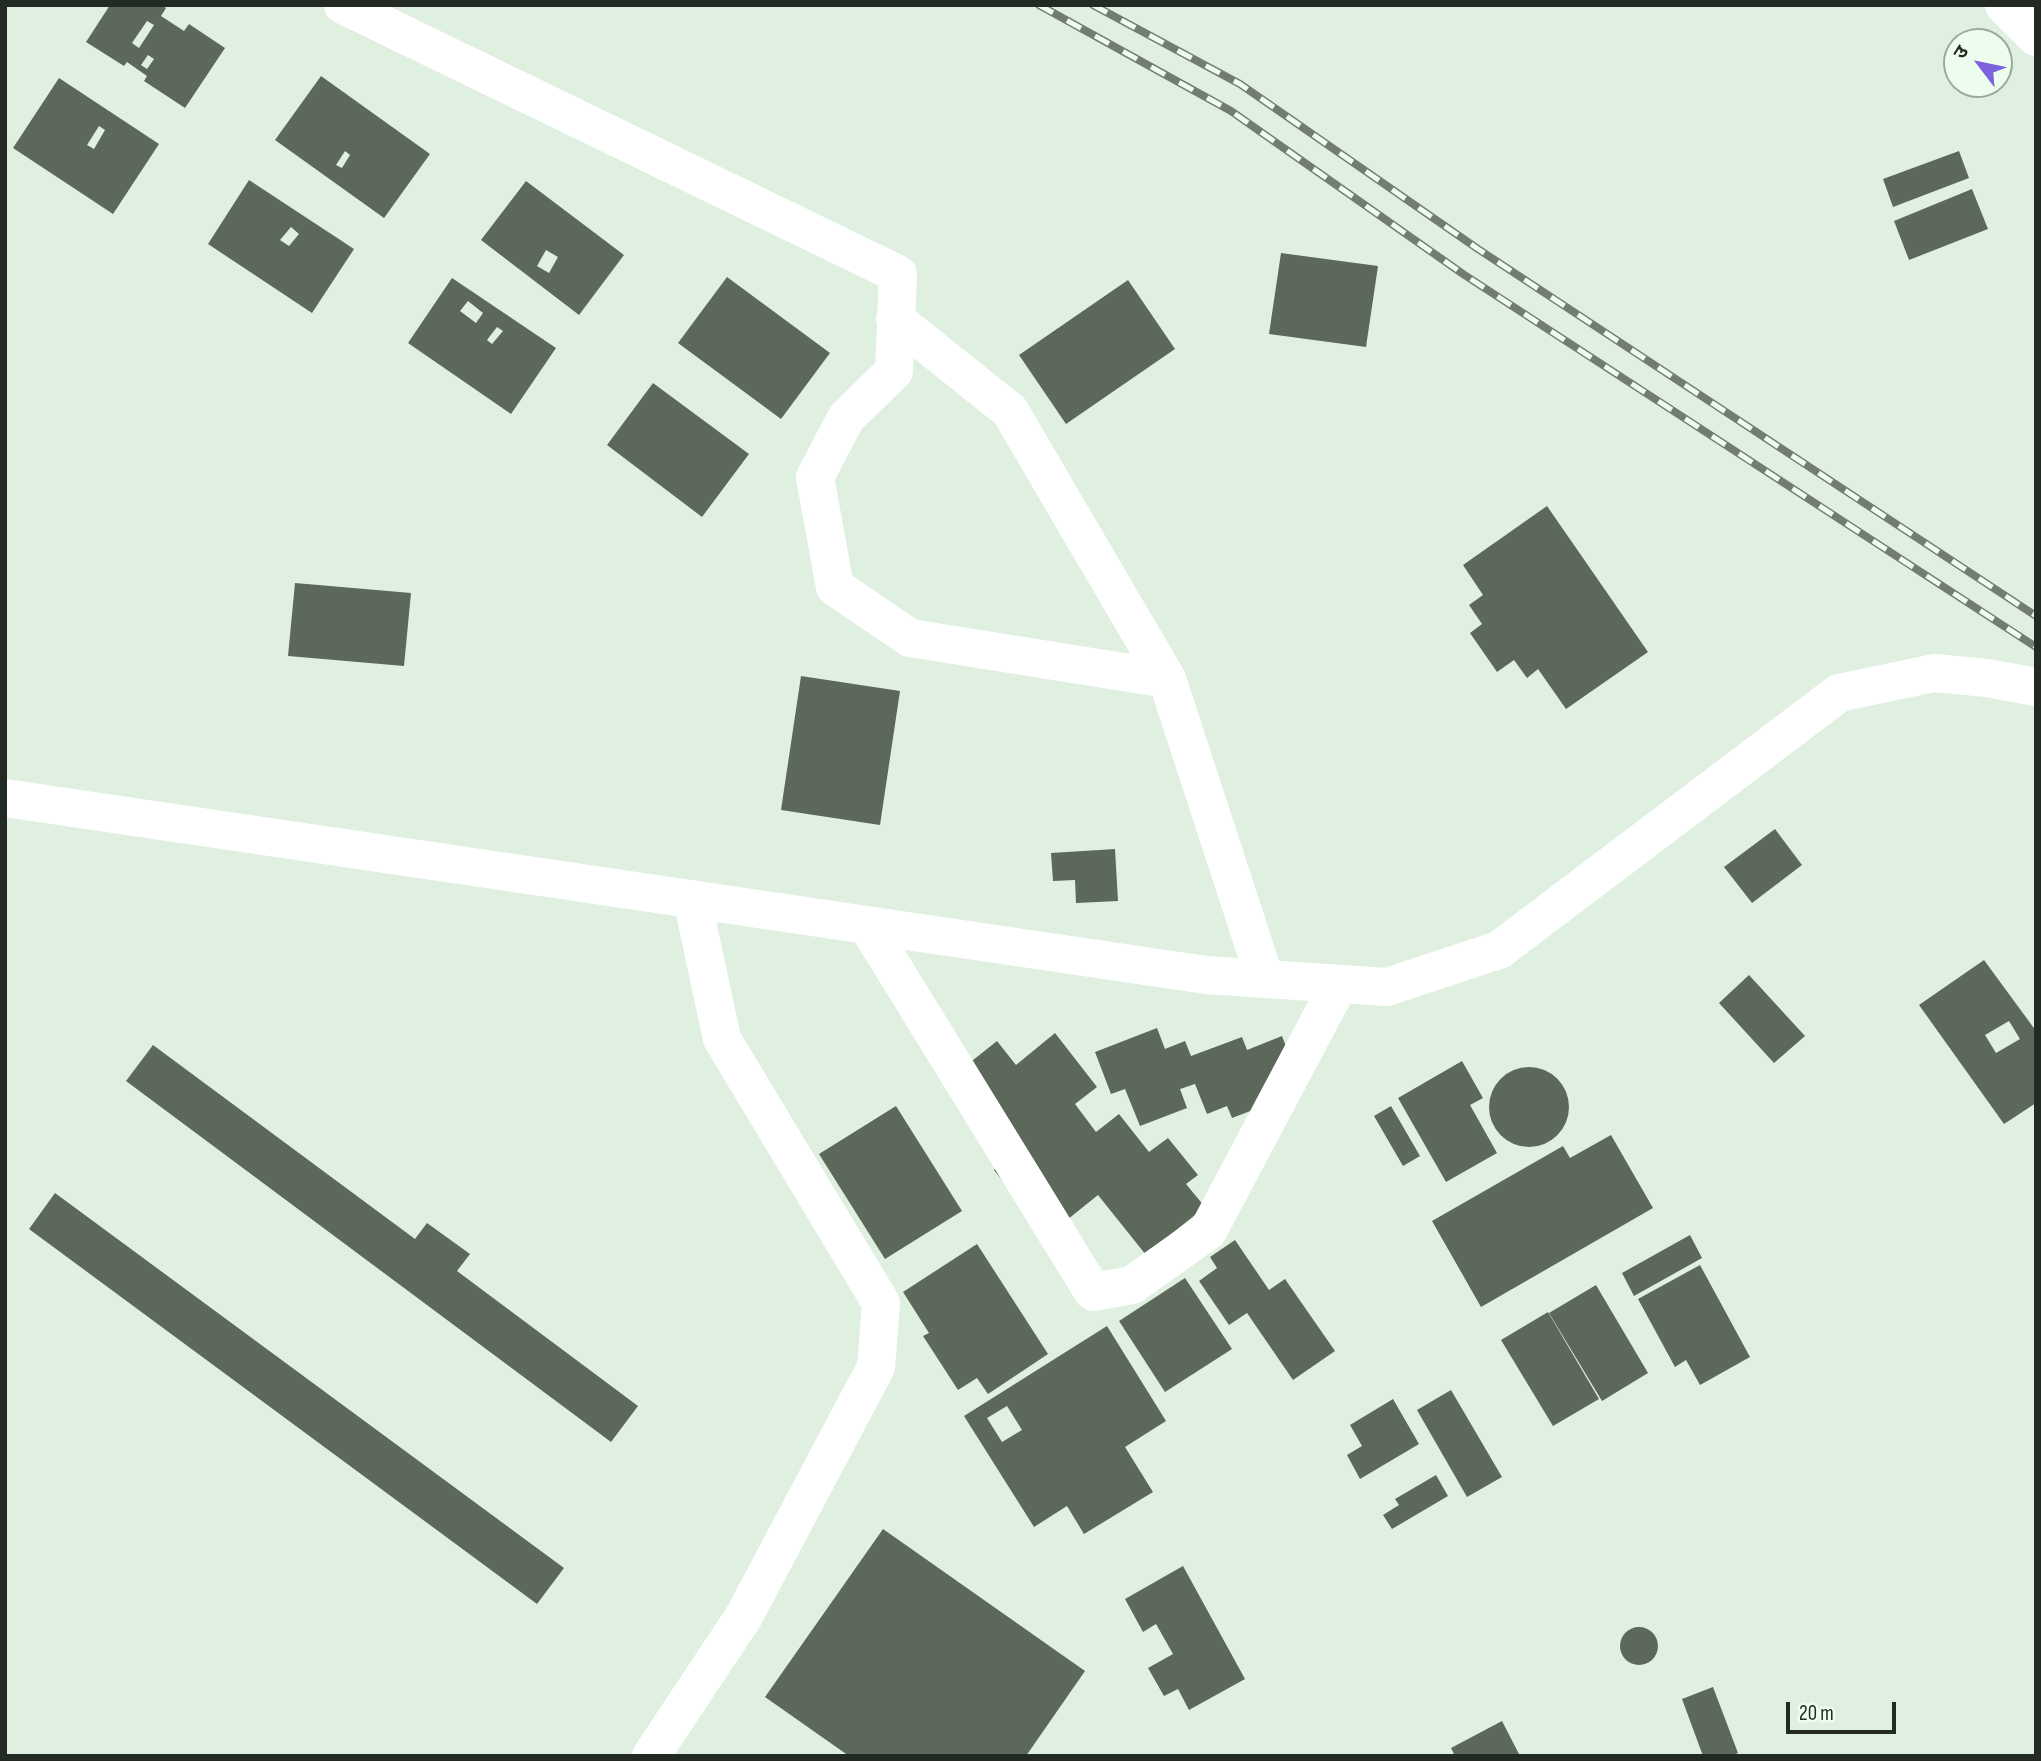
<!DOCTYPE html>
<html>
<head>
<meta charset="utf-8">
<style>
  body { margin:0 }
  #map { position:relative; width:2041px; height:1761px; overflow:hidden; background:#e0f0e0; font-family:"Sofia Sans Condensed","Noto Sans Devanagari",sans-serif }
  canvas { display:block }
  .frame { position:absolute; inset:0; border:7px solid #232923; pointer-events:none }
  .north { position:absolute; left:1943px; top:28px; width:70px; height:70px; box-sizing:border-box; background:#edfded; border:2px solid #9ca89c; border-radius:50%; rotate:302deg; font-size:19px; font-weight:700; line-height:28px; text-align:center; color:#232923 }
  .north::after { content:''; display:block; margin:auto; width:24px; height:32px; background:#7e62dd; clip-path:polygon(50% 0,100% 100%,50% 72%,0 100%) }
  .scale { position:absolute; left:1786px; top:1702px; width:110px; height:32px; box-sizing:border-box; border:4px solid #232923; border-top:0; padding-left:9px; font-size:21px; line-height:24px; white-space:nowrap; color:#232923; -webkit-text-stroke:5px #edfded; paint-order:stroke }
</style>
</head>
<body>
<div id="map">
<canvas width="2041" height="1761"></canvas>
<div class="frame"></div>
<div class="north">उ</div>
<div class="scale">20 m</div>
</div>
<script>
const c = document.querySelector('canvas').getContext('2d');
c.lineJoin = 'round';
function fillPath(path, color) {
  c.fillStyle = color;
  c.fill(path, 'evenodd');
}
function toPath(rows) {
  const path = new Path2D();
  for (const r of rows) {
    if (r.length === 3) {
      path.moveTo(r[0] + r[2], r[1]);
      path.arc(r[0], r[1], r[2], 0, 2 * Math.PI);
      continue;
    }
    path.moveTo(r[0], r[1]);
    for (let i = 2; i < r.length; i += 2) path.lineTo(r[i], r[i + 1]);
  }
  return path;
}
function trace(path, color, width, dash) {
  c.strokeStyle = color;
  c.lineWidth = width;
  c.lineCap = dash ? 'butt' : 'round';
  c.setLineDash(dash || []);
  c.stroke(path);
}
fillPath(toPath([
  [110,5,162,5,166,8,161,16,184,31,189,24,225,48,185,108,144,81,147,76,127,62,124,66,86,42],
  [147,21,154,25,139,48,132,43],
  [148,55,154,59,147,69,141,65],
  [321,76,430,154,384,218,275,140],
  [345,151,350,155,342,168,336,165],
  [59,78,159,144,113,214,13,148],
  [99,126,105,130,94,149,87,145],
  [1959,151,1969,178,1893,207,1883,179],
  [249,180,354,249,312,313,208,244],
  [291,227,299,234,289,246,280,240],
  [526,181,624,255,579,315,481,240],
  [546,250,558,257,549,273,537,266],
  [1972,189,1988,229,1909,260,1894,221],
  [1281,253,1378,266,1366,347,1269,334],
  [727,277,830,353,781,419,678,343],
  [452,278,556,348,511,414,408,343],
  [468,301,483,313,476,323,460,311],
  [497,327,503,331,492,344,487,340],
  [1128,280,1175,349,1066,424,1019,355],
  [653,383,749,454,702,517,607,445],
  [1547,506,1648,652,1566,709,1538,669,1527,678,1514,660,1497,672,1470,633,1482,624,1469,605,1483,595,1463,565],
  [295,583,411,593,404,666,288,656],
  [801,676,900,691,880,825,781,810],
  [1775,829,1802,865,1752,903,1724,867],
  [1115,849,1118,901,1076,903,1075,880,1053,881,1051,853],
  [1984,960,2036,1031,2036,1103,2004,1124,1919,1005],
  [2009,1021,2020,1039,1996,1053,1985,1035],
  [1749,975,1805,1036,1774,1063,1719,1003],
  [1157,1028,1165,1049,1185,1041,1191,1056,1242,1037,1247,1050,1282,1036,1303,1091,1232,1118,1227,1106,1207,1114,1195,1084,1180,1089,1187,1108,1140,1126,1125,1089,1111,1094,1095,1052],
  [1055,1033,1097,1087,1075,1104,1096,1132,1119,1114,1149,1152,1168,1138,1198,1175,1186,1184,1205,1207,1170,1235,1162,1275,1098,1195,1047,1236,994,1170,1015,1154,953,1076,997,1041,1016,1065],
  [153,1045,415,1239,427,1223,470,1254,457,1271,638,1406,611,1442,126,1081],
  [1462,1061,1483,1098,1470,1105,1497,1153,1446,1182,1398,1098],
  [1529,1107,40],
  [896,1106,962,1211,885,1259,819,1154],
  [1391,1106,1420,1156,1403,1166,1374,1116],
  [1611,1135,1653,1208,1481,1307,1432,1221,1563,1146,1570,1158],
  [55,1193,564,1568,537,1604,29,1229],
  [1690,1235,1702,1258,1634,1296,1622,1273],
  [1235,1240,1269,1290,1285,1279,1335,1351,1293,1380,1247,1313,1229,1325,1199,1281,1217,1268,1210,1257],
  [977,1244,1048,1354,988,1394,977,1378,958,1390,923,1336,929,1333,903,1292],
  [1700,1265,1750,1357,1700,1385,1686,1360,1675,1367,1638,1299],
  [1185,1278,1232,1349,1165,1392,1119,1321],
  [1596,1285,1648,1373,1602,1401,1549,1313],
  [1548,1312,1599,1399,1553,1426,1501,1340],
  [1107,1326,1166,1421,1125,1447,1153,1492,1084,1534,1067,1506,1034,1527,964,1416],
  [1007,1406,1022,1430,1002,1442,987,1418],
  [1451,1390,1502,1477,1467,1497,1417,1410],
  [1393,1399,1419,1444,1360,1479,1347,1455,1362,1446,1350,1425],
  [1436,1475,1448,1496,1392,1529,1383,1515,1399,1505,1395,1499],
  [883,1529,1085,1671,1026,1756,849,1756,765,1697],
  [1183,1566,1245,1679,1189,1710,1178,1689,1164,1696,1148,1668,1173,1654,1156,1624,1143,1632,1125,1599],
  [1639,1646,19],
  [1713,1687,1738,1753,1731,1756,1703,1756,1682,1699],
  [1502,1721,1520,1756,1455,1756,1451,1748]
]), '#5b685a');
trace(toPath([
  [343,5,898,274,894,371,846,418,815,477,835,587,910,638,1167,679,1265,979],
  [2004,5,2036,37],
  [895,319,1010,411,1167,679],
  [5,798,1206,975,1387,987,1499,950,1839,693,1934,673,1987,678,2036,687],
  [867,925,1093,1292,1132,1285,1208,1231,1339,984],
  [651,1756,744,1616,876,1367,881,1303,722,1039,692,899]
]), '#fff', 38);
const rail = toPath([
  [1039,5,1231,111,1463,274,2036,647],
  [1093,5,1240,84,1478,249,2036,616]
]);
trace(rail, '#727c72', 8);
trace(rail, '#edfded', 5, [16]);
</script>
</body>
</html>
